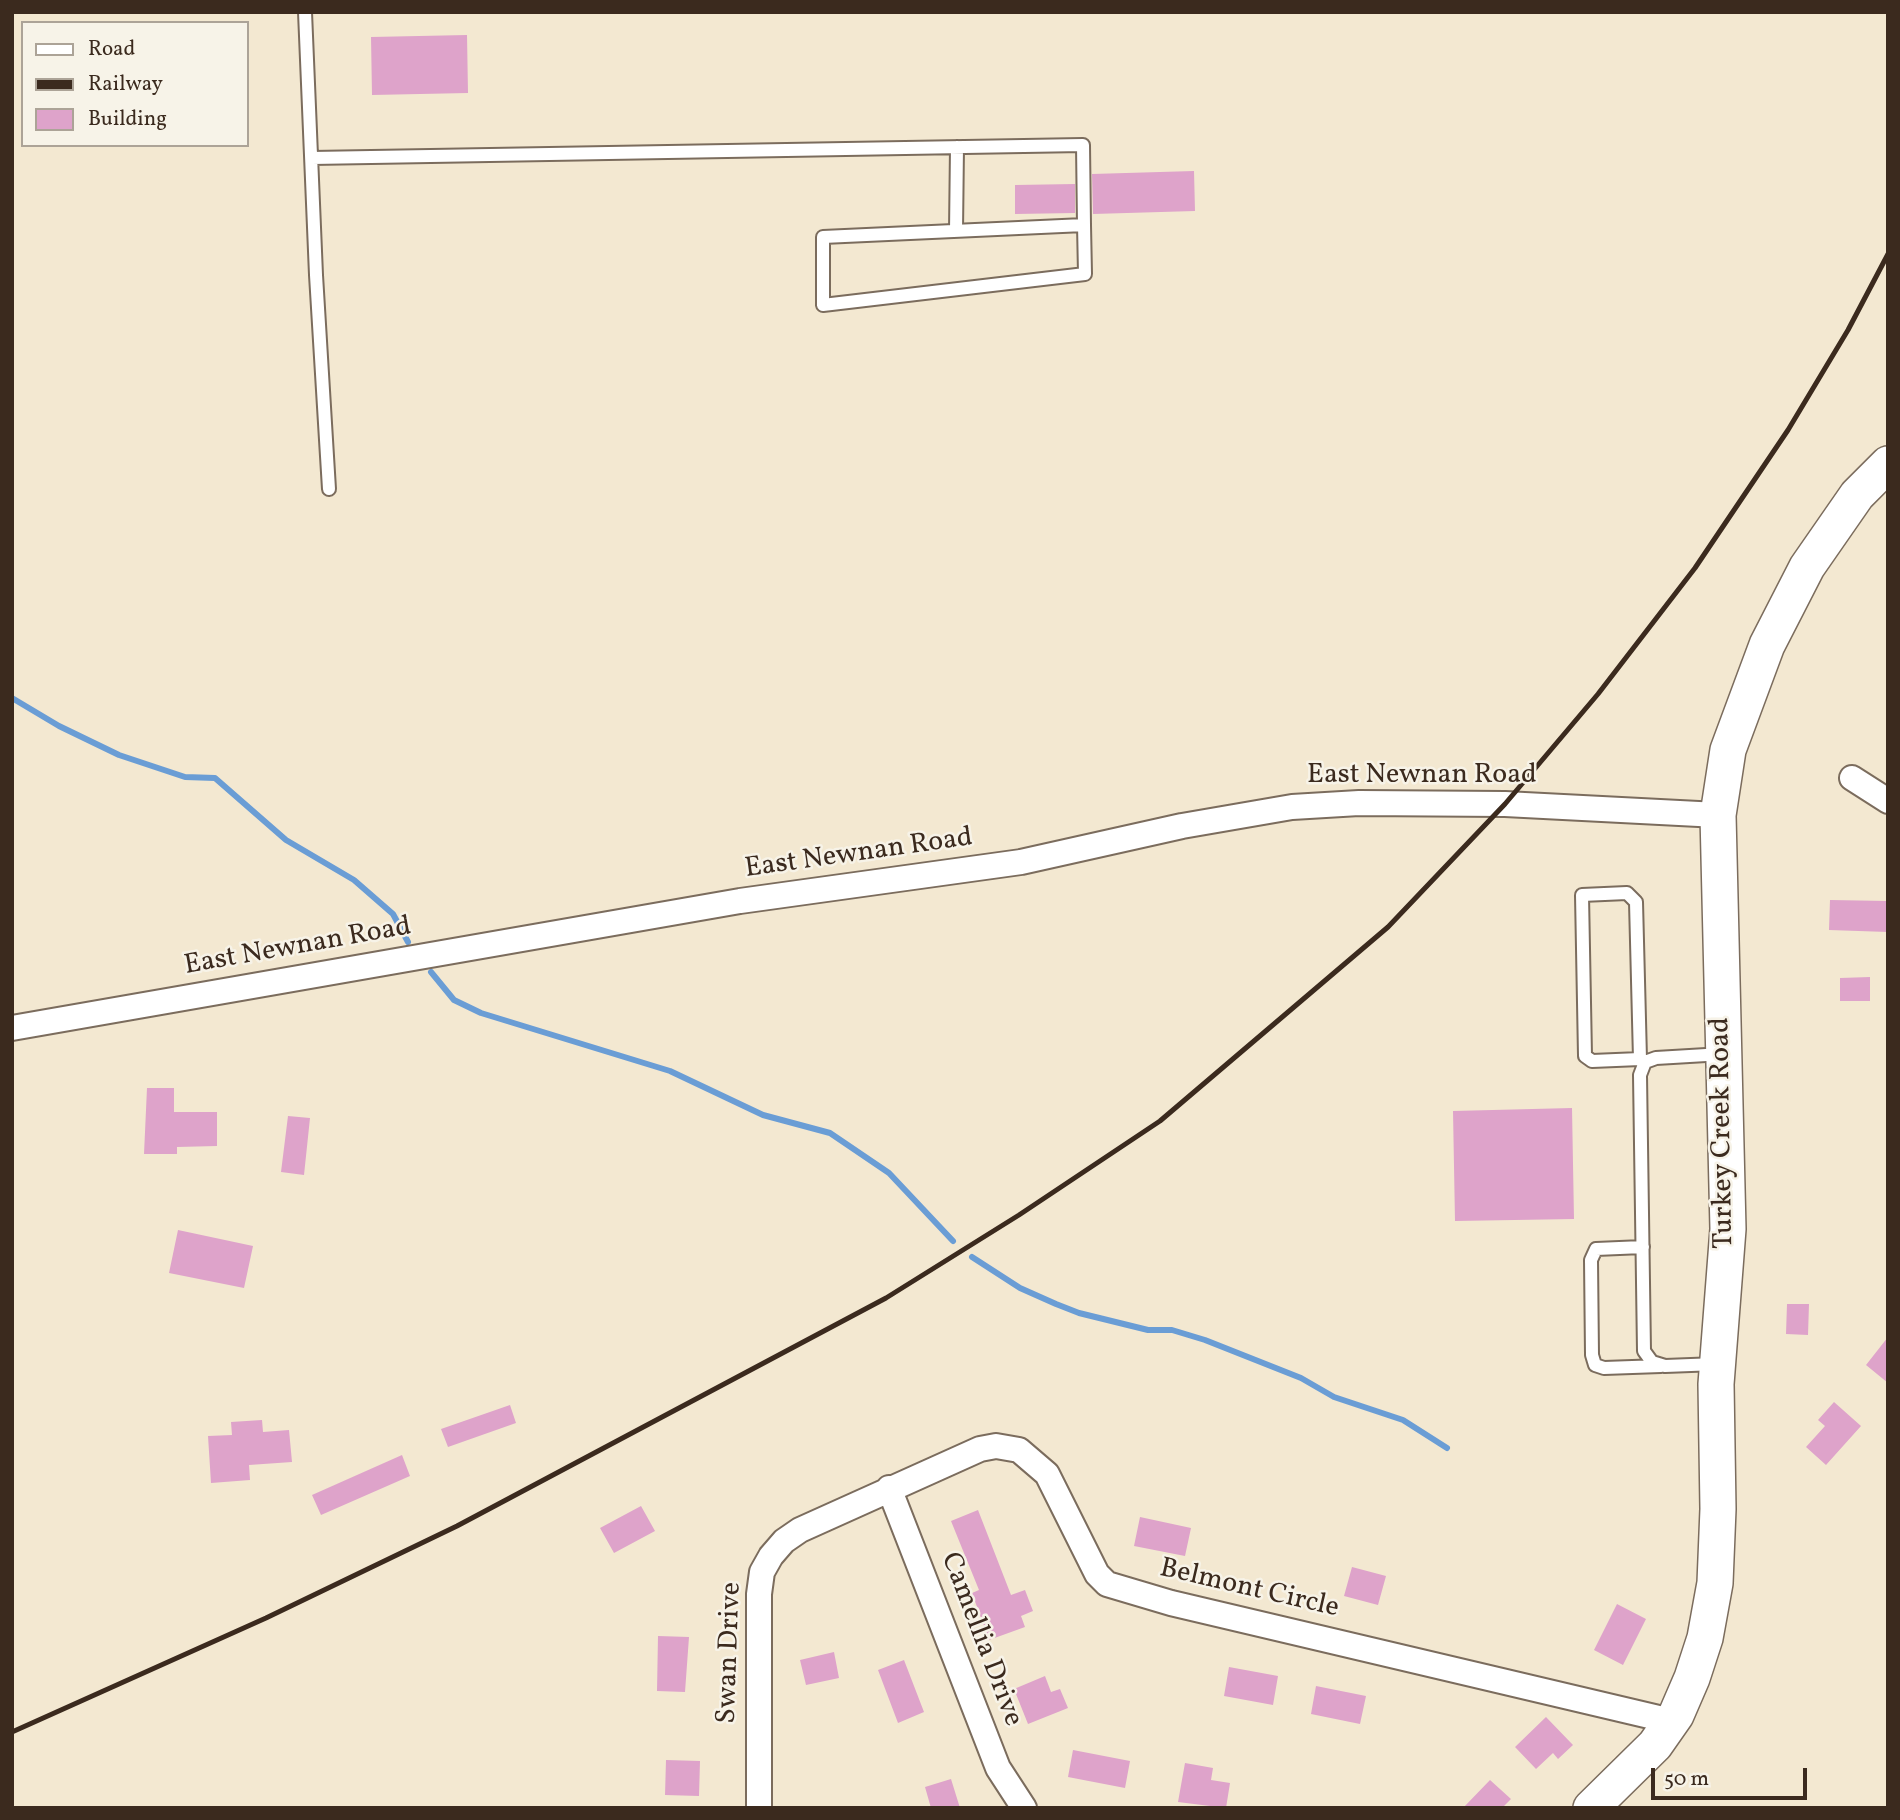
<!DOCTYPE html>
<html>
<head>
<meta charset="utf-8">
<style>
  body { margin:0 }
  #map { position:relative; width:1900px; height:1820px; overflow:hidden; background:#f3e8d1; font-family:Vollkorn,serif }
  canvas { display:block }
  .frame { position:absolute; inset:0; border:14px solid #3b2a1e; pointer-events:none }
  .legend { position:absolute; left:21px; top:21px; width:228px; height:126px; box-sizing:border-box; background:#f7f3e8; border:2px solid #aca397; margin:0; padding:9px 12px; list-style:none; font-size:21px; color:#3b2a1e }
  .legend li { display:flex; align-items:center; gap:14px; height:35px }
  .legend b { width:35px; border:2px solid #aca397 }
  .scale { position:absolute; left:1651px; top:1768px; width:156px; height:32px; box-sizing:border-box; border:4px solid #3b2a1e; border-top:0; padding-left:9px; font-size:21px; line-height:24px; white-space:nowrap; color:#3b2a1e; -webkit-text-stroke:5px #f7f3e8; paint-order:stroke }
</style>
</head>
<body>
<div id="map">
<canvas width="1900" height="1820"></canvas>
<div class="frame"></div>
<ul class="legend">
<li><b style="height:9px;background:#fff"></b>Road</li>
<li><b style="height:9px;background:#3b2a1e"></b>Railway</li>
<li><b style="height:19px;background:#dea3ca"></b>Building</li>
</ul>
<div class="scale">50 m</div>
</div>
<script>
const c = document.querySelector('canvas').getContext('2d');
c.lineJoin = 'round';
function toPath(rows) {
  const path = new Path2D();
  for (const r of rows) {
    path.moveTo(r[0], r[1]);
    for (let i = 2; i < r.length; i += 2) path.lineTo(r[i], r[i + 1]);
  }
  return path;
}
function trace(path, color, width, dash) {
  c.strokeStyle = color;
  c.lineWidth = width;
  c.lineCap = dash ? 'butt' : 'round';
  c.setLineDash(dash || []);
  c.stroke(path);
}
function fillPath(path, color) {
  c.fillStyle = color;
  c.fill(path, 'evenodd');
}
function drawText(font, color, halo, rows, align = 'center') {
  c.font = font + ' Vollkorn,serif';
  c.lineWidth = 5;
  c.setLineDash([]);
  c.textBaseline = 'middle';
  c.strokeStyle = halo;
  c.fillStyle = color;
  for (const [text, x, y, turn = 0] of rows) {
    c.save();
    c.translate(x, y);
    c.rotate((+turn || 0) * Math.PI / 180);
    c.textAlign = isNaN(turn) ? turn : align;
    if (halo) c.strokeText(text, 0, 0);
    c.fillText(text, 0, 0);
    c.restore();
  }
}
trace(toPath([
  [12,698,59,726,119,755,185,777,215,778,286,840,354,880,393,914,408,942],
  [431,972,454,1000,481,1013,670,1071,763,1115,830,1133,889,1173,953,1241],
  [972,1257,1020,1288,1056,1304,1079,1313,1148,1330,1172,1330,1205,1340,1301,1378,1334,1397,1403,1420,1447,1448]
]), '#6a9dd5', 6);
fillPath(toPath([
  [467,35,468,93,372,95,371,37],
  [1194,171,1195,211,1093,214,1092,174],
  [1075,184,1075,213,1015,214,1015,185],
  [1830,900,1888,901,1888,932,1829,930],
  [1870,977,1870,1001,1840,1001,1840,978],
  [147,1088,174,1088,174,1112,217,1112,217,1146,177,1147,177,1154,144,1154],
  [1572,1108,1574,1219,1455,1221,1453,1111],
  [288,1116,310,1118,304,1175,281,1172],
  [178,1230,253,1246,244,1288,169,1273],
  [1787,1304,1809,1304,1808,1335,1786,1334],
  [1888,1337,1888,1383,1866,1365],
  [1834,1402,1861,1426,1826,1465,1806,1447,1825,1426,1818,1420],
  [510,1405,516,1423,448,1447,441,1429],
  [262,1420,263,1432,289,1430,292,1462,249,1465,250,1480,211,1483,208,1436,232,1435,231,1422],
  [402,1455,410,1476,321,1515,312,1495],
  [641,1506,655,1531,614,1553,600,1528],
  [978,1510,1011,1595,1025,1590,1033,1611,1021,1616,1025,1627,989,1640,972,1593,979,1590,951,1521],
  [1140,1517,1191,1528,1185,1556,1134,1546],
  [1352,1567,1386,1576,1378,1605,1344,1596],
  [1617,1604,1646,1619,1623,1665,1594,1650],
  [658,1636,689,1637,685,1692,657,1691],
  [834,1652,839,1678,806,1685,800,1660],
  [904,1660,924,1712,898,1723,878,1670],
  [1229,1667,1278,1676,1273,1705,1224,1696],
  [1045,1676,1051,1692,1060,1689,1068,1708,1028,1724,1014,1689],
  [1316,1686,1366,1696,1360,1724,1311,1714],
  [1546,1717,1573,1745,1558,1759,1553,1753,1536,1769,1515,1747],
  [1073,1750,1130,1761,1125,1788,1068,1777],
  [666,1760,700,1761,699,1796,665,1795],
  [1185,1763,1213,1768,1211,1780,1230,1783,1226,1808,1178,1802],
  [951,1779,960,1808,931,1808,925,1787],
  [1490,1780,1511,1799,1502,1808,1463,1808]
]), '#dea3ca');
const lane = toPath([
  [305,12,316,275,329,489],
  [312,158,1083,145,1084,225,1085,274,823,305,823,237,1084,225],
  [956,231,957,147],
  [1640,1059,1592,1061,1585,1056,1582,895,1627,893,1636,902,1640,1059,1645,1062],
  [1643,1247,1596,1249,1591,1260,1592,1355,1595,1365,1604,1368,1661,1366],
  [1717,1364,1665,1366,1652,1362,1644,1351,1640,1075,1645,1062,1656,1058,1723,1054]
]);
const street = toPath([
  [1852,778,1888,801],
  [12,1028,740,901,1021,862,1182,826,1292,807,1359,803,1505,804,1718,815],
  [889,1488,998,1768,1024,1808],
  [759,1808,759,1594,762,1572,771,1556,784,1541,800,1530,980,1449,996,1446,1019,1450,1047,1474,1097,1574,1107,1584,1171,1603,1671,1721]
]);
const secondary = toPath([
  [1591,1808,1655,1745,1676,1715,1692,1678,1705,1638,1715,1583,1718,1509,1716,1384,1728,1229,1718,815,1728,750,1767,645,1807,567,1857,495,1888,464]
]);
trace(lane, '#7b6c5d', 16);
trace(street, '#7b6c5d', 28);
trace(secondary, '#7b6c5d', 38);
trace(lane, '#fff', 12);
trace(street, '#fff', 24);
trace(secondary, '#fff', 35);
trace(toPath([
  [12,1732,266,1618,457,1526,886,1298,1019,1215,1160,1121,1388,927,1505,804,1598,694,1695,568,1788,430,1848,330,1888,254]
]), '#3b2a1e', 5);
drawText('28px', '#3b2a1e', '#f7f3e8', [
  ["East Newnan Road",1422,777],
  ["East Newnan Road",859,855,-8],
  ["East Newnan Road",298,948,-10],
  ["Turkey Creek Road",1724,1133,-91],
  ["Belmont Circle",1249,1590,13],
  ["Camellia Drive",980,1640,69],
  ["Swan Drive",731,1653,-88]
]);
</script>
</body>
</html>
